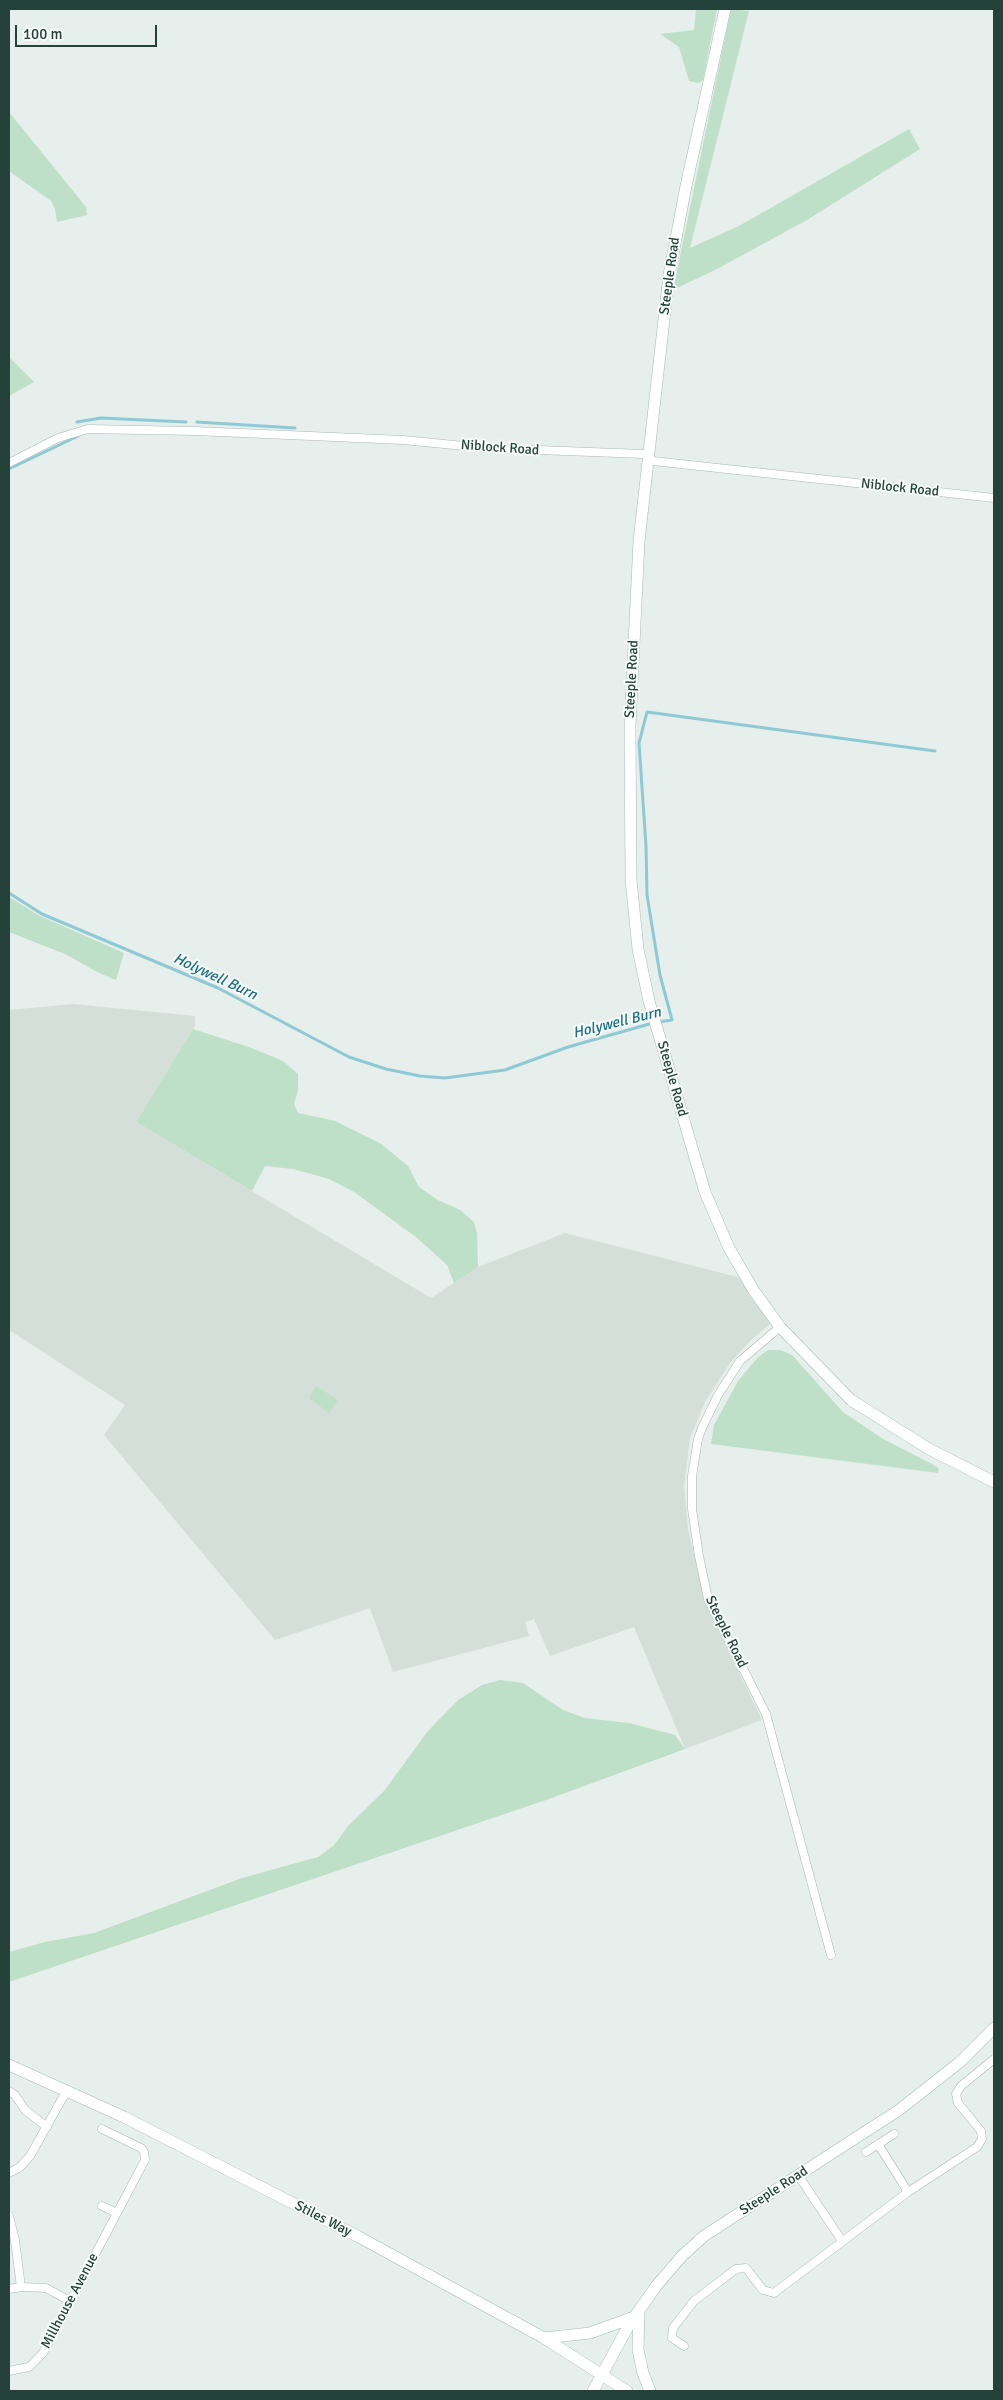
<!DOCTYPE html>
<html>
<head>
<meta charset="utf-8">
<style>
  body { margin:0 }
  #map { position:relative; width:1003px; height:2400px; overflow:hidden; background:#e6efeb; font-family:Signika,sans-serif }
  canvas { display:block }
  .frame { position:absolute; inset:0; border:10px solid #24423a; pointer-events:none }
  .scale { position:absolute; left:15px; top:25px; width:142px; height:22px; box-sizing:border-box; border:2px solid #24423a; border-top:0; padding-left:6px; font-size:15px; line-height:18px; white-space:nowrap; color:#24423a; -webkit-text-stroke:4px #f7fbf9; paint-order:stroke }
</style>
</head>
<body>
<div id="map">
<canvas width="1003" height="2400"></canvas>
<div class="frame"></div>
<div class="scale">100 m</div>
</div>
<script>
const c = document.querySelector('canvas').getContext('2d');
c.lineJoin = 'round';
function fillPath(path, color) {
  c.fillStyle = color;
  c.fill(path, 'evenodd');
}
function toPath(rows) {
  const path = new Path2D();
  for (const r of rows) {
    path.moveTo(r[0], r[1]);
    for (let i = 2; i < r.length; i += 2) path.lineTo(r[i], r[i + 1]);
  }
  return path;
}
function trace(path, color, width, dash) {
  c.strokeStyle = color;
  c.lineWidth = width;
  c.lineCap = dash ? 'butt' : 'round';
  c.setLineDash(dash || []);
  c.stroke(path);
}
function drawText(font, color, halo, rows, align = 'center') {
  c.font = font + ' Signika,sans-serif';
  c.lineWidth = 4;
  c.setLineDash([]);
  c.textBaseline = 'middle';
  c.strokeStyle = halo;
  c.fillStyle = color;
  for (const [text, x, y, turn = 0] of rows) {
    c.save();
    c.translate(x, y);
    c.rotate((+turn || 0) * Math.PI / 180);
    c.textAlign = isNaN(turn) ? turn : align;
    if (halo) c.strokeText(text, 0, 0);
    c.fillText(text, 0, 0);
    c.restore();
  }
}
fillPath(toPath([
  [73,1004,195,1016,195,1026,136,1122,431,1298,478,1267,565,1233,741,1278,771,1323,749,1342,730,1363,705,1402,690,1438,684,1487,688,1529,705,1600,762,1720,685,1749,634,1627,550,1656,534,1619,525,1622,529,1636,393,1672,370,1608,275,1640,104,1435,125,1405,9,1330,9,1010]
]), '#d4dfda');
fillPath(toPath([
  [696,9,717,9,703,80,699,83,689,81,679,47,660,34,694,30],
  [731,9,749,11,690,248,739,226,909,129,920,149,807,220,719,268,673,290],
  [9,112,86,207,87,215,57,222,55,209,51,201,9,171],
  [9,357,34,382,9,396],
  [9,897,40,916,124,953,116,980,99,973,65,954,9,932],
  [193,1029,249,1047,283,1061,298,1074,298,1090,294,1104,298,1113,335,1121,380,1143,408,1166,419,1187,438,1200,460,1210,474,1222,477,1233,478,1267,454,1283,447,1265,416,1237,354,1192,329,1179,293,1169,265,1166,252,1191,136,1122],
  [768,1350,780,1350,792,1355,843,1412,883,1439,934,1465,939,1469,938,1473,711,1444,714,1425,738,1381,758,1357],
  [316,1386,338,1400,329,1413,309,1398],
  [500,1680,523,1683,563,1710,585,1718,629,1723,675,1735,685,1749,549,1799,9,1982,9,1952,45,1942,94,1933,242,1878,318,1857,334,1845,349,1825,384,1791,428,1731,458,1700,482,1685]
]), '#bfe0c8');
trace(toPath([
  [77,422,101,418,186,422],
  [197,422,295,428],
  [9,469,78,436],
  [9,893,42,914,218,988,349,1057,386,1069,420,1076,445,1078,505,1070,568,1047,653,1023],
  [659,1022,672,1020,660,975,647,895,646,846,639,743,647,712,935,751]
]), '#8ec9d4', 3);
const street = toPath([
  [9,463,58,438,88,429,195,431,403,440,485,448,644,454,653,461,994,498],
  [780,1327,740,1361,718,1395,702,1428,698,1439,692,1476,692,1509,699,1556,708,1599,766,1714,831,1955],
  [9,2091,15,2095,25,2110,47,2127],
  [878,2144,908,2192],
  [866,2152,894,2134],
  [9,2173,20,2167,30,2156,67,2090],
  [798,2175,842,2241],
  [102,2206,117,2213],
  [9,2216,15,2240,21,2287,46,2288,70,2301],
  [9,2289,21,2287],
  [684,2346,672,2338,673,2328,694,2301,736,2269,746,2268,763,2290,774,2293,908,2192,977,2147,982,2139,981,2131,958,2103,956,2094,961,2086,994,2059],
  [9,2371,29,2367,43,2353,145,2160,144,2152,141,2148,102,2129]
]);
const secondary = toPath([
  [725,9,686,186,669,275,639,541,630,726,631,880,638,949,649,1001,705,1192,729,1248,754,1291,780,1327,851,1400,929,1449,994,1482],
  [9,2065,124,2117,359,2237,544,2338,627,2391],
  [639,2311,638,2350,643,2373,650,2391],
  [544,2338,590,2333,634,2317],
  [593,2391,630,2323,657,2285,682,2256,704,2236,899,2110,960,2062,994,2028]
]);
trace(street, '#a8b8b2', 9);
trace(secondary, '#a4bbb3', 12);
trace(street, '#fff', 8);
trace(secondary, '#fff', 11);
drawText('14px', '#24423a', '#f7fbf9', [
  ["Steeple Road",670,276,-82],
  ["Niblock Road",500,448,4],
  ["Niblock Road",900,488,6],
  ["Steeple Road",632,679,-87],
  ["Steeple Road",672,1079,74],
  ["Steeple Road",726,1632,64],
  ["Steeple Road",774,2191,-33],
  ["Stiles Way",323,2219,27],
  ["Millhouse Avenue",70,2301,-62]
]);
drawText('italic 15px', '#1c6f80', '#f7fbf9', [
  ["Holywell Burn",215,977,25],
  ["Holywell Burn",617,1023,-14]
]);
</script>
</body>
</html>
